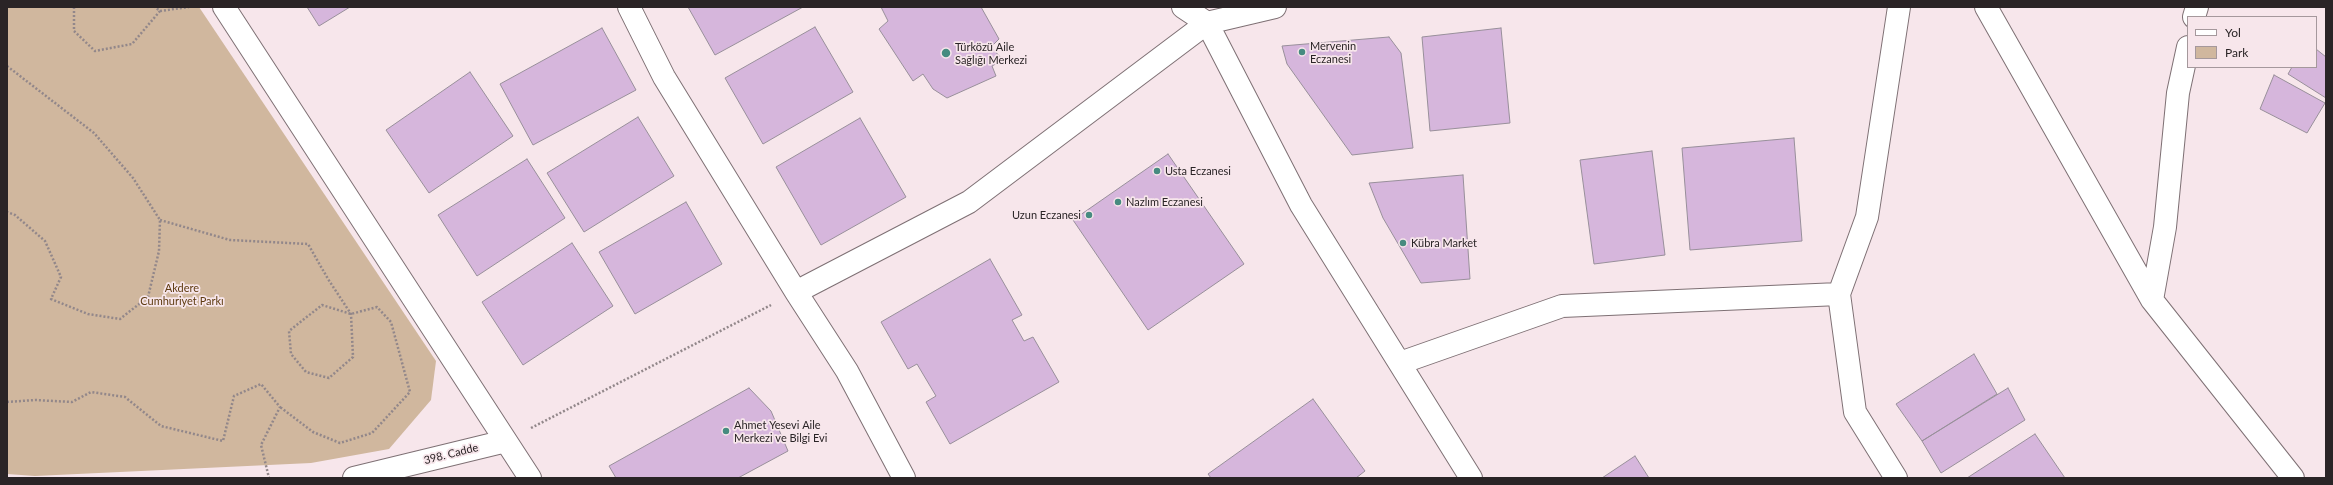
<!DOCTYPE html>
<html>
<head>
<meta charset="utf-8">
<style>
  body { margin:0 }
  #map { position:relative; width:2333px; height:485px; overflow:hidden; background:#f7e6eb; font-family:Lato,sans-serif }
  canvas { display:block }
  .frame { position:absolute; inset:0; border:8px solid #2a2426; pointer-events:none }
  .legend { position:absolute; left:2187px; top:16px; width:130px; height:52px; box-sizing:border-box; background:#f7e6eb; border:1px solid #a5989c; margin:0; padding:5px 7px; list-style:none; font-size:12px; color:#2a2426 }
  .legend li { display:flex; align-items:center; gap:8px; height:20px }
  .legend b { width:20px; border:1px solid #a5989c }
</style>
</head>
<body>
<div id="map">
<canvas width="2333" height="485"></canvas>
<div class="frame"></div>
<ul class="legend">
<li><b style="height:5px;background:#fff"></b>Yol</li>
<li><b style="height:11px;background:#d0b79e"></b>Park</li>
</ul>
</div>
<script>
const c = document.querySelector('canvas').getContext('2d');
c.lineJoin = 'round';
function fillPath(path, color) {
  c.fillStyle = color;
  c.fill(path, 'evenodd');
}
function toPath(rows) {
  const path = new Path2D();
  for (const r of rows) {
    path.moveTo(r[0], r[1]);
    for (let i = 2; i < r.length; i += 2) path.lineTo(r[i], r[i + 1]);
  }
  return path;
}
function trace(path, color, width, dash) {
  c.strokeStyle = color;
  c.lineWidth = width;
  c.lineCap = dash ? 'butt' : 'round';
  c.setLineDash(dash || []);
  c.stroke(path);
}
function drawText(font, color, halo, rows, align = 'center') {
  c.font = font + ' Lato,sans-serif';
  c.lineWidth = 3.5;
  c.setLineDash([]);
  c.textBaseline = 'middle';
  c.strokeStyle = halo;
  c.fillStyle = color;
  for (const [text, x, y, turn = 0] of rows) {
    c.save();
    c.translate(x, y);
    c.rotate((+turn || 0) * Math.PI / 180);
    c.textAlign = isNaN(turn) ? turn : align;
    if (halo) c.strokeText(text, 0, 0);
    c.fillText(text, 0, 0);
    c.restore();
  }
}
fillPath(toPath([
  [7,7,199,7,436,361,431,400,389,449,311,463,35,476,7,474]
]), '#d0b79e');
const building = toPath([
  [307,7,350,7,319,26,307,7],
  [688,7,803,7,715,55,688,7],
  [881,7,981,7,999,39,991,47,1003,60,992,66,996,76,947,98,933,89,923,74,913,81,879,29,888,21,881,7],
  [815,27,853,92,763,144,725,78,815,27],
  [602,28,636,90,533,145,500,84,602,28],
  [1501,28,1510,123,1430,131,1422,37,1501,28],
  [1389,37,1401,53,1413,148,1352,155,1287,64,1282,46,1389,37],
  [2316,49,2326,57,2326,98,2288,74,2292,67,2316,67,2316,49],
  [470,72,513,136,429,193,386,130,470,72],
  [2274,75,2325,103,2307,133,2260,109,2274,75],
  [638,117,674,176,584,232,547,173,638,117],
  [860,118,906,197,821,245,776,167,860,118],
  [1794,138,1802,241,1690,250,1682,148,1794,138],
  [1652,151,1665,255,1594,264,1580,160,1652,151],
  [1168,154,1244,264,1148,330,1073,220,1168,154],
  [527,159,565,218,477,276,438,215,527,159],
  [1463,175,1470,279,1421,283,1383,218,1369,183,1463,175],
  [686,202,722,264,635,314,599,252,686,202],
  [572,243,613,306,523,365,482,302,572,243],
  [990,259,1022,315,1012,320,1024,341,1033,337,1059,382,950,444,926,402,936,396,917,364,908,369,881,322,990,259],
  [1974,354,1997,394,1922,441,1896,404,1974,354],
  [749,388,771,411,788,451,738,478,616,478,609,466,749,388],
  [2008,388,2025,420,1941,473,1922,441,2008,388],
  [1313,399,1365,471,1356,478,1211,478,1208,474,1313,399],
  [2035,434,2065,478,1967,478,2035,434],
  [1635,456,1649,478,1602,478,1635,456]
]);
fillPath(building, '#d6b6dc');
trace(building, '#988f9a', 1);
const minor = toPath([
  [224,7,530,478],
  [629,7,664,77,796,292,847,371,904,478],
  [1183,7,1207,23,1301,205,1471,478],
  [1986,7,2152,300,2293,478],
  [2194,17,2197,7],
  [796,292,969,202,1207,23,1275,7],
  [2152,300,2165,227,2178,93,2188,47],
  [1400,363,1562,306,1839,294],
  [354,478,506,441],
  [1896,478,1855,412,1839,294,1867,217,1899,7]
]);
trace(minor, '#7e7074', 24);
trace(toPath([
  [74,7,74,31,95,51,132,44,160,11,155,7],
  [160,11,189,7],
  [7,66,94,133,133,178,160,220,159,251,148,297,120,319,88,314,51,299,61,277,45,241,15,215,7,212],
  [160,220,230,240,308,244,328,279,351,314,353,357,329,378,306,372,291,354,289,331,322,305,351,314,377,307,391,322,410,392,372,433,340,443,313,432,280,407],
  [7,402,35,400,72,402,91,392,125,397,161,426,223,441,234,396,261,384,280,407,261,445,269,478],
  [531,428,771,305]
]), '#92878a', 2.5, [2, 2]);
trace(minor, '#fff', 22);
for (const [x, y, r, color] of [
  [1302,52,4,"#468b80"],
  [946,53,5,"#468b80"],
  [1157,171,4,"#468b80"],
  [1118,202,4,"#468b80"],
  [1089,215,4,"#468b80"],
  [1403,243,4,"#468b80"],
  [726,431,4,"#468b80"]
]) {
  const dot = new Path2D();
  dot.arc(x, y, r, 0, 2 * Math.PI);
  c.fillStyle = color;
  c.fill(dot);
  trace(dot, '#f7e6eb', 1.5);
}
drawText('11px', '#2a2426', '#f7e6eb', [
  ["Mervenin",1310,46],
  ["Eczanesi",1310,59],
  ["Türközü Aile",955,47],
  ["Sağlığı Merkezi",955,60],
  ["Usta Eczanesi",1165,171],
  ["Nazlım Eczanesi",1126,202],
  ["Uzun Eczanesi",1081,215,"right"],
  ["Kübra Market",1411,243],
  ["Ahmet Yesevi Aile",734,425],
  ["Merkezi ve Bilgi Evi",734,438]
], 'left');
drawText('11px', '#5e3b11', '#f7e6eb', [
  ["Akdere",182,288],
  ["Cumhuriyet Parkı",182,301]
]);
drawText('11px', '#2a2426', '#f7e6eb', [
  ["398. Cadde",451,454,-14]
]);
</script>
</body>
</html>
